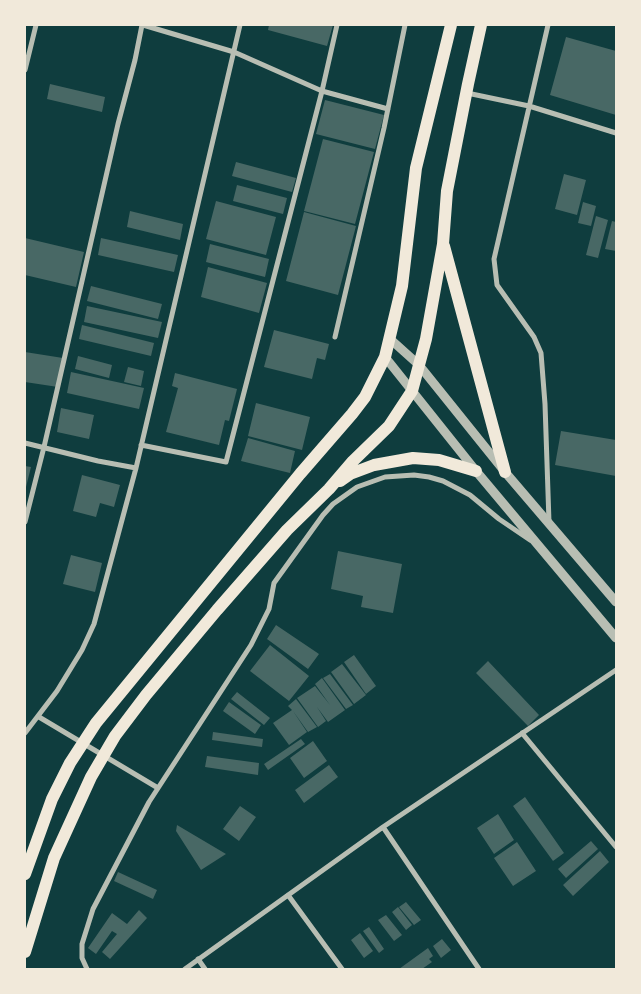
<!DOCTYPE html>
<html>
<head>
<meta charset="utf-8">
<style>
  body { margin:0 }
  #map { position:relative; width:641px; height:994px; overflow:hidden; background:#0f3d3e; font-family:"Archivo Narrow",sans-serif }
  canvas { display:block }
  .frame { position:absolute; inset:0; border:26px solid #f1e9da; pointer-events:none }
</style>
</head>
<body>
<div id="map">
<canvas width="641" height="994"></canvas>
<div class="frame"></div>
</div>
<script>
const c = document.querySelector('canvas').getContext('2d');
c.lineJoin = 'round';
function fillPath(path, color) {
  c.fillStyle = color;
  c.fill(path, 'evenodd');
}
function toPath(rows) {
  const path = new Path2D();
  for (const r of rows) {
    path.moveTo(r[0], r[1]);
    for (let i = 2; i < r.length; i += 2) path.lineTo(r[i], r[i + 1]);
  }
  return path;
}
function trace(path, color, width, dash) {
  c.strokeStyle = color;
  c.lineWidth = width;
  c.lineCap = dash ? 'butt' : 'round';
  c.setLineDash(dash || []);
  c.stroke(path);
}
fillPath(toPath([
  [269,25,333,25,327,46,268,30],
  [566,37,616,51,616,115,550,95],
  [50,84,105,97,102,112,47,99],
  [325,100,384,115,375,149,316,134],
  [323,139,374,152,355,224,304,211],
  [236,162,296,178,292,192,232,176],
  [564,174,586,180,577,215,555,209],
  [237,185,287,198,283,214,233,201],
  [216,201,276,217,266,255,206,239],
  [583,202,596,206,591,226,578,223],
  [130,211,183,224,180,240,127,227],
  [304,212,356,226,338,295,286,281],
  [596,216,608,220,598,258,586,255],
  [612,221,616,222,616,251,605,249],
  [25,238,84,252,76,287,25,275],
  [101,238,178,255,174,272,98,255],
  [210,244,269,259,265,277,206,262],
  [208,267,267,283,259,313,201,297],
  [91,286,162,304,158,319,87,301],
  [87,306,162,322,158,338,84,322],
  [82,325,154,343,151,356,79,339],
  [274,330,329,344,325,360,317,358,312,379,264,367],
  [25,352,63,358,58,387,25,382],
  [78,356,112,365,109,378,75,369],
  [128,367,144,371,141,386,124,382],
  [71,372,144,388,139,409,67,393],
  [175,373,237,389,229,421,225,420,219,445,166,432,178,388,172,386],
  [256,403,310,417,302,450,248,436],
  [61,408,94,415,89,439,57,432],
  [561,431,616,440,616,476,555,465],
  [248,438,295,451,290,473,241,461],
  [25,466,31,467,26,487,25,487],
  [82,475,120,485,114,507,100,503,96,517,73,511],
  [338,551,402,564,393,613,361,607,363,596,331,589],
  [71,555,102,563,95,592,63,584],
  [276,625,319,654,308,669,267,639],
  [270,645,309,676,289,701,250,671],
  [354,655,376,686,366,694,344,662],
  [488,661,539,715,528,726,476,673],
  [342,664,366,695,354,704,331,672],
  [330,674,353,705,346,709,323,678],
  [322,678,345,710,328,722,317,707,326,721,318,727,297,698,315,686,330,705,315,684],
  [237,692,270,718,264,725,231,699],
  [296,699,317,727,308,732,293,711,307,732,289,745,273,723,292,710,288,706],
  [229,702,261,725,255,734,223,711],
  [213,732,263,739,262,747,212,740],
  [301,739,305,744,268,770,264,764],
  [313,741,327,761,304,778,290,758],
  [207,756,259,763,258,775,205,767],
  [329,765,338,777,304,803,295,790],
  [525,797,564,853,553,861,513,806],
  [240,806,256,817,239,841,223,829],
  [498,814,514,840,494,854,477,828],
  [177,825,226,854,201,870,176,831],
  [591,841,598,849,566,878,558,869],
  [517,842,536,871,513,886,494,858],
  [600,851,609,862,573,896,563,885],
  [118,872,157,890,153,899,114,881],
  [406,902,421,920,414,925,399,907],
  [398,907,412,925,406,930,392,912],
  [139,910,147,918,110,959,102,952,117,934,112,931,96,954,88,948,112,913,127,924],
  [386,915,402,935,394,941,378,920],
  [369,927,384,949,379,953,363,931],
  [360,933,373,951,364,958,351,940],
  [442,939,451,950,441,958,433,946],
  [428,948,433,956,429,959,432,962,422,969,399,969]
]), '#486865');
trace(toPath([
  [143,25,234,52,322,91,388,109],
  [548,25,494,259,497,285,534,337,541,353,545,404,549,522],
  [25,70,36,25],
  [467,93,529,106,616,133],
  [335,337,384,128,405,25],
  [25,443,98,461,136,468],
  [141,445,226,462,322,91,337,25],
  [25,522,44,447,118,124,135,60,142,25],
  [39,717,158,788],
  [25,733,57,691,82,650,94,624,136,468,240,25],
  [522,733,616,847],
  [383,827,479,969],
  [288,895,342,969],
  [198,959,205,969],
  [87,969,82,958,82,944,93,909,149,802,251,645,269,609,274,583,323,515,333,504,357,487,385,477,414,475,429,477,443,481,470,495,499,519,530,540],
  [185,969,383,827,616,670]
]), '#b8beb3', 5);
trace(toPath([
  [389,338,419,365,505,472,616,602],
  [385,357,476,471,616,638]
]), '#b8beb3', 9);
trace(toPath([
  [444,246,505,472],
  [340,481,350,474,374,465,413,458,439,460,476,471],
  [25,874,52,799,70,763,96,723,300,474,352,414,365,397,385,357,402,286,416,168,451,25],
  [25,952,54,858,91,777,115,736,146,695,217,610,287,530,329,489,353,461,389,426,412,391,426,339,443,244,447,191,468,84,481,25]
]), '#f1e9da', 12);
</script>
</body>
</html>
